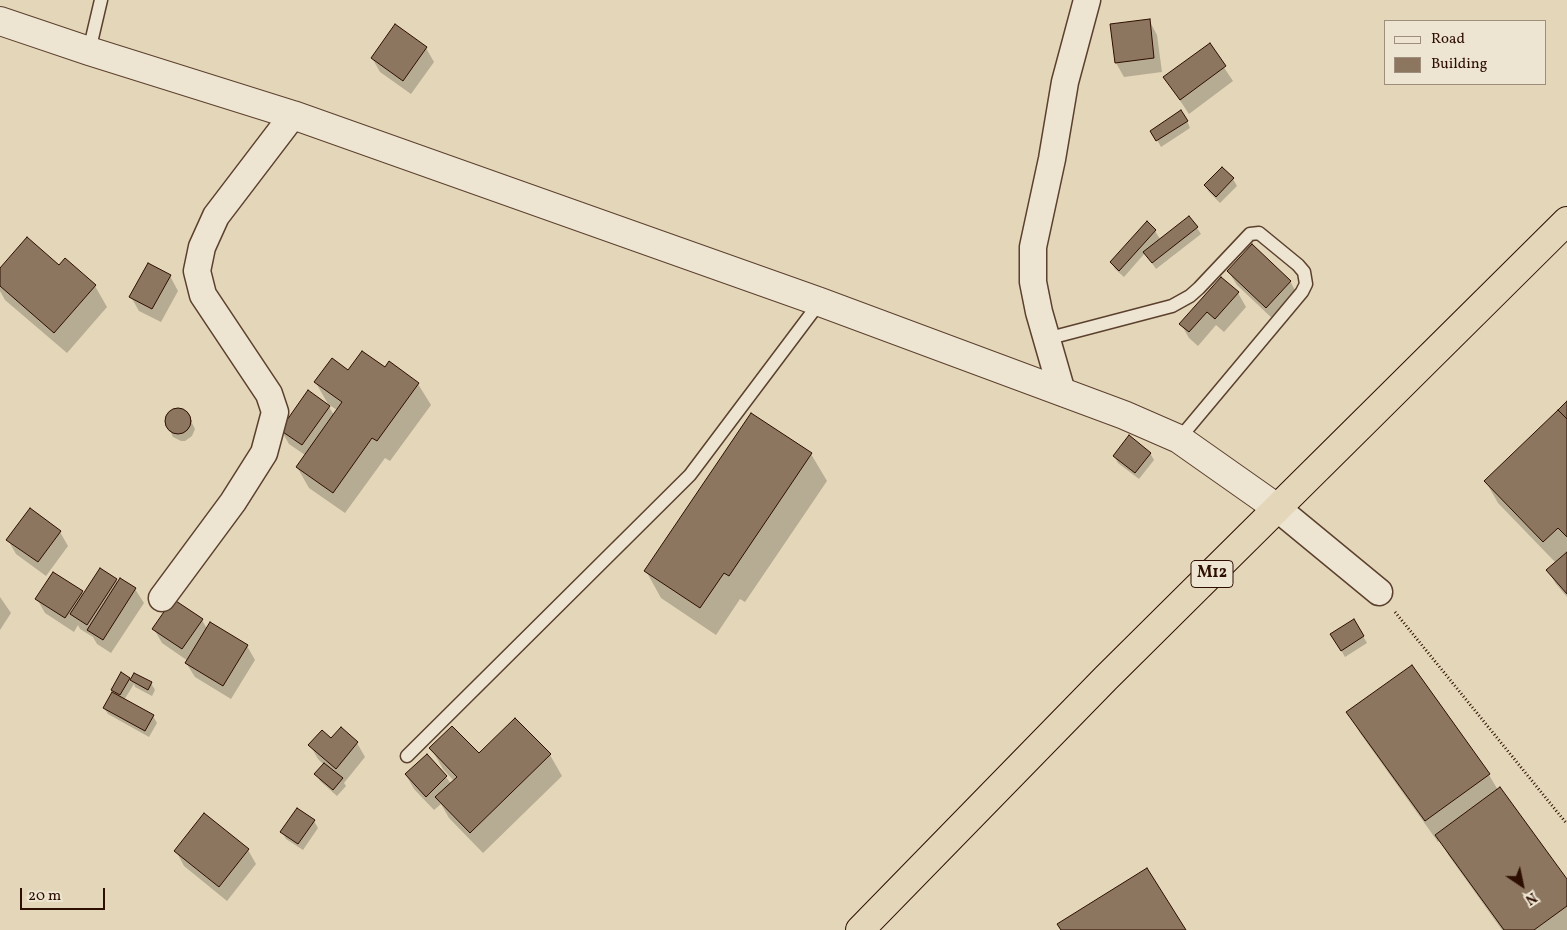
<!DOCTYPE html>
<html>
<head>
<meta charset="utf-8">
<style>
  body { margin:0 }
  #map { position:relative; width:1567px; height:930px; overflow:hidden; background:#e4d6b8; font-family:Vollkorn,serif }
  canvas { display:block }
  .legend { position:absolute; left:1384px; top:20px; width:162px; height:65px; box-sizing:border-box; background:#ede4d1; border:1px solid #a08e7d; margin:0; padding:6px 9px; list-style:none; font-size:15px; color:#2d0e00 }
  .legend li { display:flex; align-items:center; gap:10px; height:25px }
  .legend b { width:25px; border:1px solid #a08e7d }
  .north { position:absolute; left:1497px; top:860px; width:50px; height:50px; -webkit-text-stroke:4px #ede4d1; paint-order:stroke; rotate:146deg; font-size:14px; font-weight:700; line-height:20px; text-align:center; color:#2d0e00 }
  .north::after { content:''; display:block; margin:auto; width:18px; height:22px; background:#2d0e00; clip-path:polygon(50% 0,100% 100%,50% 72%,0 100%) }
  .scale { position:absolute; left:20px; top:888px; width:85px; height:22px; box-sizing:border-box; border:2px solid #2d0e00; border-top:0; padding-left:6px; font-size:15px; line-height:18px; white-space:nowrap; color:#2d0e00; -webkit-text-stroke:4px #ede4d1; paint-order:stroke }
</style>
</head>
<body>
<div id="map">
<canvas width="1567" height="930"></canvas>
<ul class="legend">
<li><b style="height:6px;background:#ede4d1"></b>Road</li>
<li><b style="height:14px;background:#8c7660"></b>Building</li>
</ul>
<div class="north">N</div>
<div class="scale">20 m</div>
</div>
<script>
const c = document.querySelector('canvas').getContext('2d');
c.lineJoin = 'round';
function fillPath(path, color) {
  c.fillStyle = color;
  c.fill(path, 'evenodd');
}
function toPath(rows) {
  const path = new Path2D();
  for (const r of rows) {
    if (r.length === 3) {
      path.moveTo(r[0] + r[2], r[1]);
      path.arc(r[0], r[1], r[2], 0, 2 * Math.PI);
      continue;
    }
    path.moveTo(r[0], r[1]);
    for (let i = 2; i < r.length; i += 2) path.lineTo(r[i], r[i + 1]);
  }
  return path;
}
function trace(path, color, width, dash) {
  c.strokeStyle = color;
  c.lineWidth = width;
  c.lineCap = dash ? 'butt' : 'round';
  c.setLineDash(dash || []);
  c.stroke(path);
}
function drawText(font, color, halo, rows, align = 'center') {
  c.font = font + ' Vollkorn,serif';
  c.lineWidth = 4;
  c.setLineDash([]);
  c.textBaseline = 'middle';
  c.strokeStyle = halo;
  c.fillStyle = color;
  for (const [text, x, y, turn = 0] of rows) {
    c.save();
    c.translate(x, y);
    c.rotate((+turn || 0) * Math.PI / 180);
    c.textAlign = isNaN(turn) ? turn : align;
    if (halo) c.strokeText(text, 0, 0);
    c.fillText(text, 0, 0);
    c.restore();
  }
}
fillPath(toPath([
  [1149,20,1157,35,1162,72,1124,77,1116,63,1111,25],
  [395,26,426,48,434,62,411,94,380,72,372,58],
  [1209,45,1233,81,1189,114,1165,78],
  [1187,121,1190,128,1161,147,1152,131],
  [1222,168,1233,179,1237,186,1220,203,1209,192,1205,186],
  [1197,228,1201,234,1156,269,1145,253,1124,277,1115,269,1111,262,1155,231,1160,239],
  [59,267,95,286,107,307,67,353,5,300,0,291,0,270],
  [1228,271,1290,281,1298,296,1275,321,1237,285],
  [170,276,178,291,161,322,139,311,131,297],
  [1238,293,1246,307,1224,332,1216,325,1198,346,1189,338,1181,324],
  [385,369,418,384,431,405,390,461,385,458,345,513,309,488,297,467,305,455,289,444,281,430,329,407,334,415,337,410,328,404,316,383,348,372],
  [1567,403,1567,597,1556,584,1548,570,1556,563,1498,503,1486,482],
  [180,409,187,413,195,429,192,436,185,441,181,441,173,437,166,422,169,414,176,410],
  [752,415,811,454,827,481,745,602,740,599,716,635,661,598,646,571],
  [1150,453,1154,460,1139,479,1118,463,1114,456],
  [60,532,68,546,46,576,16,554,8,540],
  [116,580,118,583,120,580,135,589,144,603,111,653,97,644,93,637,80,629,78,625,74,632,45,613,37,599,82,592,84,595],
  [0,597,11,613,0,630],
  [202,620,207,629,247,646,255,660,231,699,195,677,186,663,188,661,162,643,154,629],
  [1354,621,1367,643,1345,657,1332,635],
  [1412,666,1489,775,1498,790,1567,881,1567,930,1502,930,1449,856,1440,840,1438,842,1360,733,1348,712],
  [135,674,151,683,155,690,152,696,135,687,134,684,124,700,153,716,157,723,149,737,108,714,104,708,116,696,113,690,129,678,131,682],
  [331,739,357,743,365,757,344,783,346,786,337,796,320,781,316,774,324,765,318,759,310,745],
  [431,748,478,755,550,755,562,776,483,853,449,818,441,804,434,810,414,789,406,775,427,756,446,777,451,784,454,781,443,769],
  [314,821,318,828,303,850,286,839,282,832],
  [248,850,256,864,227,901,184,866,176,851]
]), '#0003');
const building = toPath([
  [1150,19,1154,58,1115,63,1110,24,1150,19],
  [395,24,427,47,403,81,371,58,395,24],
  [1210,43,1226,66,1180,100,1163,77,1210,43],
  [1181,110,1188,121,1156,141,1150,131,1181,110],
  [1222,167,1234,178,1216,197,1204,185,1222,167],
  [1189,216,1198,227,1152,263,1143,252,1189,216],
  [1147,221,1156,230,1119,271,1110,262,1147,221],
  [27,237,59,265,65,258,96,285,54,333,0,286,0,268,27,237],
  [1252,244,1291,281,1266,308,1227,271,1252,244],
  [148,263,171,275,152,309,129,297,148,263],
  [1221,277,1239,292,1215,319,1207,312,1189,332,1179,324,1221,277],
  [362,351,385,367,389,361,419,383,377,441,372,438,333,493,296,467,342,402,314,382,332,358,348,370,362,351],
  [308,390,330,406,302,445,280,430,308,390],
  [1567,401,1567,419,1558,410,1567,401],
  [178,421,13],
  [1558,410,1567,419,1567,537,1558,528,1543,542,1484,481,1558,410],
  [751,413,812,453,729,576,724,573,700,608,644,571,751,413],
  [1129,435,1151,453,1135,473,1113,456,1129,435],
  [30,508,61,531,38,562,6,540,30,508],
  [1567,552,1567,594,1546,570,1567,552],
  [100,568,117,579,87,625,70,614,100,568],
  [53,572,83,591,65,618,35,599,53,572],
  [120,578,136,588,103,640,87,630,120,578],
  [173,599,203,619,182,649,152,629,173,599],
  [1354,619,1364,636,1341,651,1330,634,1354,619],
  [210,622,248,645,223,686,185,663,210,622],
  [1412,665,1490,774,1425,821,1346,712,1412,665],
  [121,672,130,678,120,695,111,690,121,672],
  [134,673,152,682,148,690,130,680,134,673],
  [112,692,154,715,145,731,103,708,112,692],
  [515,718,551,754,470,833,435,797,457,777,429,748,452,726,479,753,515,718],
  [341,727,358,742,336,769,308,745,322,730,331,738,341,727],
  [427,754,447,776,426,797,405,774,427,754],
  [324,763,343,778,333,790,314,774,324,763],
  [1500,787,1567,879,1567,906,1534,930,1504,930,1435,835,1500,787],
  [297,808,315,820,298,844,280,832,297,808],
  [204,813,249,849,219,887,174,851,204,813],
  [1147,868,1186,930,1061,930,1057,924,1147,868]
]);
fillPath(building, '#8c7660');
trace(building, '#2d0e00', 1);
const service = toPath([
  [89,51,101,0],
  [1046,339,1172,306,1190,296,1199,288,1250,234,1259,233,1298,265,1304,272,1306,284,1302,292,1179,439],
  [407,756,690,475,820,302]
]);
const minor = toPath([
  [1062,392,1039,312,1033,282,1033,247,1052,159,1065,82,1087,0],
  [1277,508,1379,592],
  [162,598,233,502,264,453,275,412,269,394,203,295,197,271,202,247,216,216,293,115]
]);
const tertiary = toPath([
  [0,21,89,51,293,115,820,302,1124,415,1179,439,1277,508]
]);
const trunk = toPath([
  [860,930,1106,678,1567,221]
]);
trace(service, '#5b402e', 15);
trace(minor, '#5b402e', 29);
trace(tertiary, '#5b402e', 30);
trace(trunk, '#2d0e00', 30);
trace(toPath([
  [1395,612,1567,824]
]), '#2d0e00', 3, [1, 2.5]);
trace(service, '#ede4d1', 12);
trace(minor, '#ede4d1', 26);
trace(tertiary, '#ede4d1', 28);
trace(trunk, '#e4d6b8', 28);
for (const [x, y, w] of [
  [1212,574,42]
]) {
  const box = new Path2D();
  box.roundRect(x - w / 2, y - 13.5, w, 27, 4);
  c.fillStyle = '#ede4d1';
  c.fill(box);
  trace(box, '#2d0e00', 1);
}
drawText('bold 16px', '#2d0e00', null, [
  ["M12",1212,574]
]);
</script>
</body>
</html>
